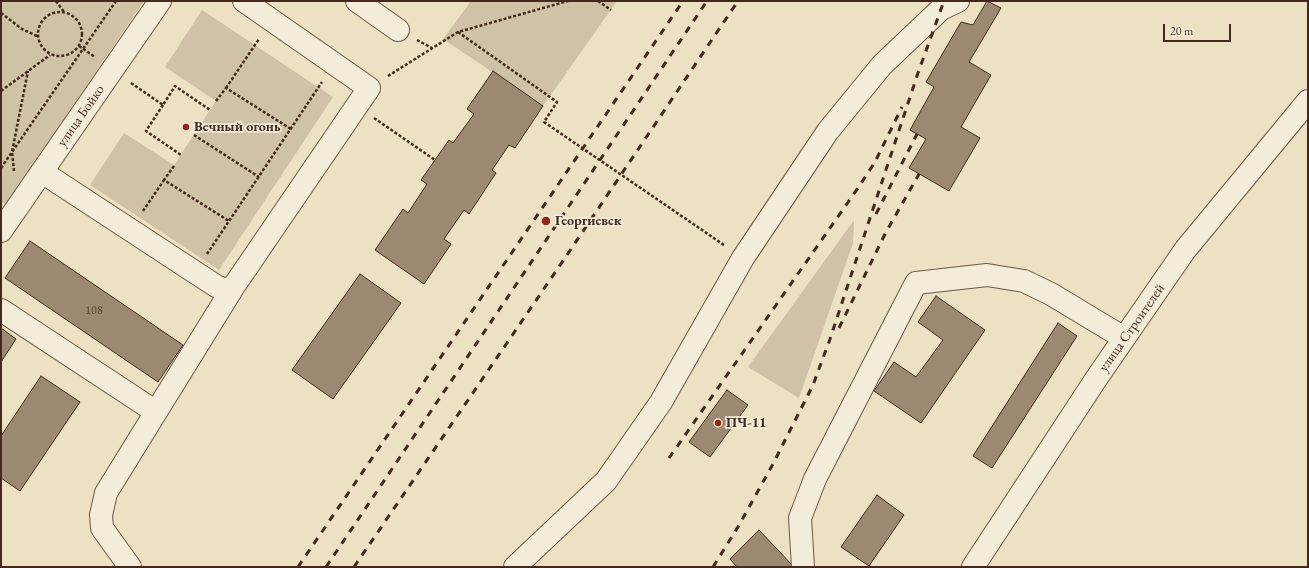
<!DOCTYPE html>
<html>
<head>
<meta charset="utf-8">
<style>
  body { margin:0 }
  #map { position:relative; width:1309px; height:568px; overflow:hidden; background:#ece1c3; font-family:"EB Garamond",serif }
  canvas { display:block }
  .frame { position:absolute; inset:0; border:2px solid #43291b; pointer-events:none }
  .scale { position:absolute; left:1163px; top:24px; width:68px; height:18px; box-sizing:border-box; border:2px solid #43291b; border-top:0; padding-left:5px; font-size:12px; line-height:14px; white-space:nowrap; color:#43291b; -webkit-text-stroke:3px #f3ecd8; paint-order:stroke }
</style>
</head>
<body>
<div id="map">
<canvas width="1309" height="568"></canvas>
<div class="frame"></div>
<div class="scale">20 m</div>
</div>
<script>
const c = document.querySelector('canvas').getContext('2d');
c.lineJoin = 'round';
function fillPath(path, color) {
  c.fillStyle = color;
  c.fill(path, 'evenodd');
}
function toPath(rows) {
  const path = new Path2D();
  for (const r of rows) {
    if (r.length === 3) {
      path.moveTo(r[0] + r[2], r[1]);
      path.arc(r[0], r[1], r[2], 0, 2 * Math.PI);
      continue;
    }
    path.moveTo(r[0], r[1]);
    for (let i = 2; i < r.length; i += 2) path.lineTo(r[i], r[i + 1]);
  }
  return path;
}
function trace(path, color, width, dash) {
  c.strokeStyle = color;
  c.lineWidth = width;
  c.lineCap = dash ? 'butt' : 'round';
  c.setLineDash(dash || []);
  c.stroke(path);
}
function drawText(font, color, halo, rows, align = 'center') {
  c.font = font + ' "EB Garamond",serif';
  c.lineWidth = 3.5;
  c.setLineDash([]);
  c.textBaseline = 'middle';
  c.strokeStyle = halo;
  c.fillStyle = color;
  for (const [text, x, y, turn = 0] of rows) {
    c.save();
    c.translate(x, y);
    c.rotate((+turn || 0) * Math.PI / 180);
    c.textAlign = isNaN(turn) ? turn : align;
    if (halo) c.strokeText(text, 0, 0);
    c.fillText(text, 0, 0);
    c.restore();
  }
}
fillPath(toPath([
  [1,1,144,1,7,203,1,203],
  [471,1,617,1,543,106,443,39],
  [202,10,333,97,219,270,90,185,124,133,174,165,210,110,216,101,165,67],
  [854,220,853,243,799,398,748,367]
]), '#cfc2a6');
const building = toPath([
  [987,1,1001,8,969,62,991,75,961,127,980,138,949,191,909,168,926,139,910,130,934,87,926,82,961,22,973,25,987,1],
  [493,71,543,106,515,148,509,145,492,170,496,173,469,214,464,210,444,239,451,244,424,284,375,250,403,209,408,213,427,184,421,180,449,140,453,143,474,114,467,109,493,71],
  [30,241,183,345,158,382,5,278,30,241],
  [360,274,401,303,333,399,292,370,360,274],
  [936,296,985,330,921,423,874,391,894,362,916,377,943,340,918,322,936,296],
  [1058,323,1077,336,992,468,973,456,1058,323],
  [1,328,16,339,1,362,1,328],
  [41,376,80,402,20,491,1,478,1,436,41,376],
  [727,390,748,405,710,457,689,442,727,390],
  [877,495,904,515,869,566,841,547,877,495],
  [759,530,794,567,737,567,730,559,759,530]
]);
fillPath(building, '#9b8972');
trace(building, '#43291b', 1);
const minor = toPath([
  [357,1,398,30],
  [42,172,216,286,225,290,234,286,369,88,244,1],
  [1,231,160,1],
  [1,310,156,412,234,286],
  [130,567,102,528,101,515,106,493,156,412],
  [515,567,606,481,661,402,743,258,828,131,882,65,941,9,958,1],
  [803,567,800,518,815,479,916,283,987,275,1024,281,1051,294,1124,338],
  [973,567,1096,379,1185,250,1308,101]
]);
trace(minor, '#6d5745', 24);
trace(toPath([
  [56,1,64,12],
  [598,1,611,10],
  [60,34,22],
  [1,13,22,29,37,36],
  [458,32,557,102,544,122,724,245],
  [417,40,432,48],
  [79,46,95,57],
  [388,76,458,32,568,1],
  [131,83,163,105,175,86,210,110],
  [226,88,259,39],
  [1,91,50,55],
  [216,101,226,88,291,129],
  [163,105,146,131,181,155],
  [374,118,435,160],
  [194,135,259,177],
  [174,166,164,180,229,221],
  [1,168,116,1],
  [14,171,12,152,28,71],
  [143,211,164,180],
  [207,254,322,82]
]), '#43291b', 2.5, [3, 2]);
trace(minor, '#f3ecd8', 22);
trace(toPath([
  [876,214,917,134],
  [839,328,885,234,919,174],
  [669,458,858,188,875,162,902,107],
  [298,567,683,1],
  [326,567,707,1],
  [354,567,567,255,738,1],
  [713,567,738,527,773,464,813,385,829,342,918,73,944,1]
]), '#43291b', 3, [7, 7]);
for (const [x, y, r, color] of [
  [186,127,4,"#8f2418"],
  [546,221,5,"#8f2418"],
  [718,423,4,"#8f2418"]
]) {
  const dot = new Path2D();
  dot.arc(x, y, r, 0, 2 * Math.PI);
  c.fillStyle = color;
  c.fill(dot);
  trace(dot, '#f3ecd8', 1.5);
}
drawText('12px', '#594131', null, [
  ["108",94,311]
]);
drawText('14px', '#43291b', '#f3ecd8', [
  ["улица Бойко",81,116,-55],
  ["улица Строителей",1132,328,-55]
]);
drawText('bold 14px', '#43291b', '#f3ecd8', [
  ["Вечный огонь",194,127],
  ["Георгиевск",555,221],
  ["ПЧ-11",726,423]
], 'left');
</script>
</body>
</html>
